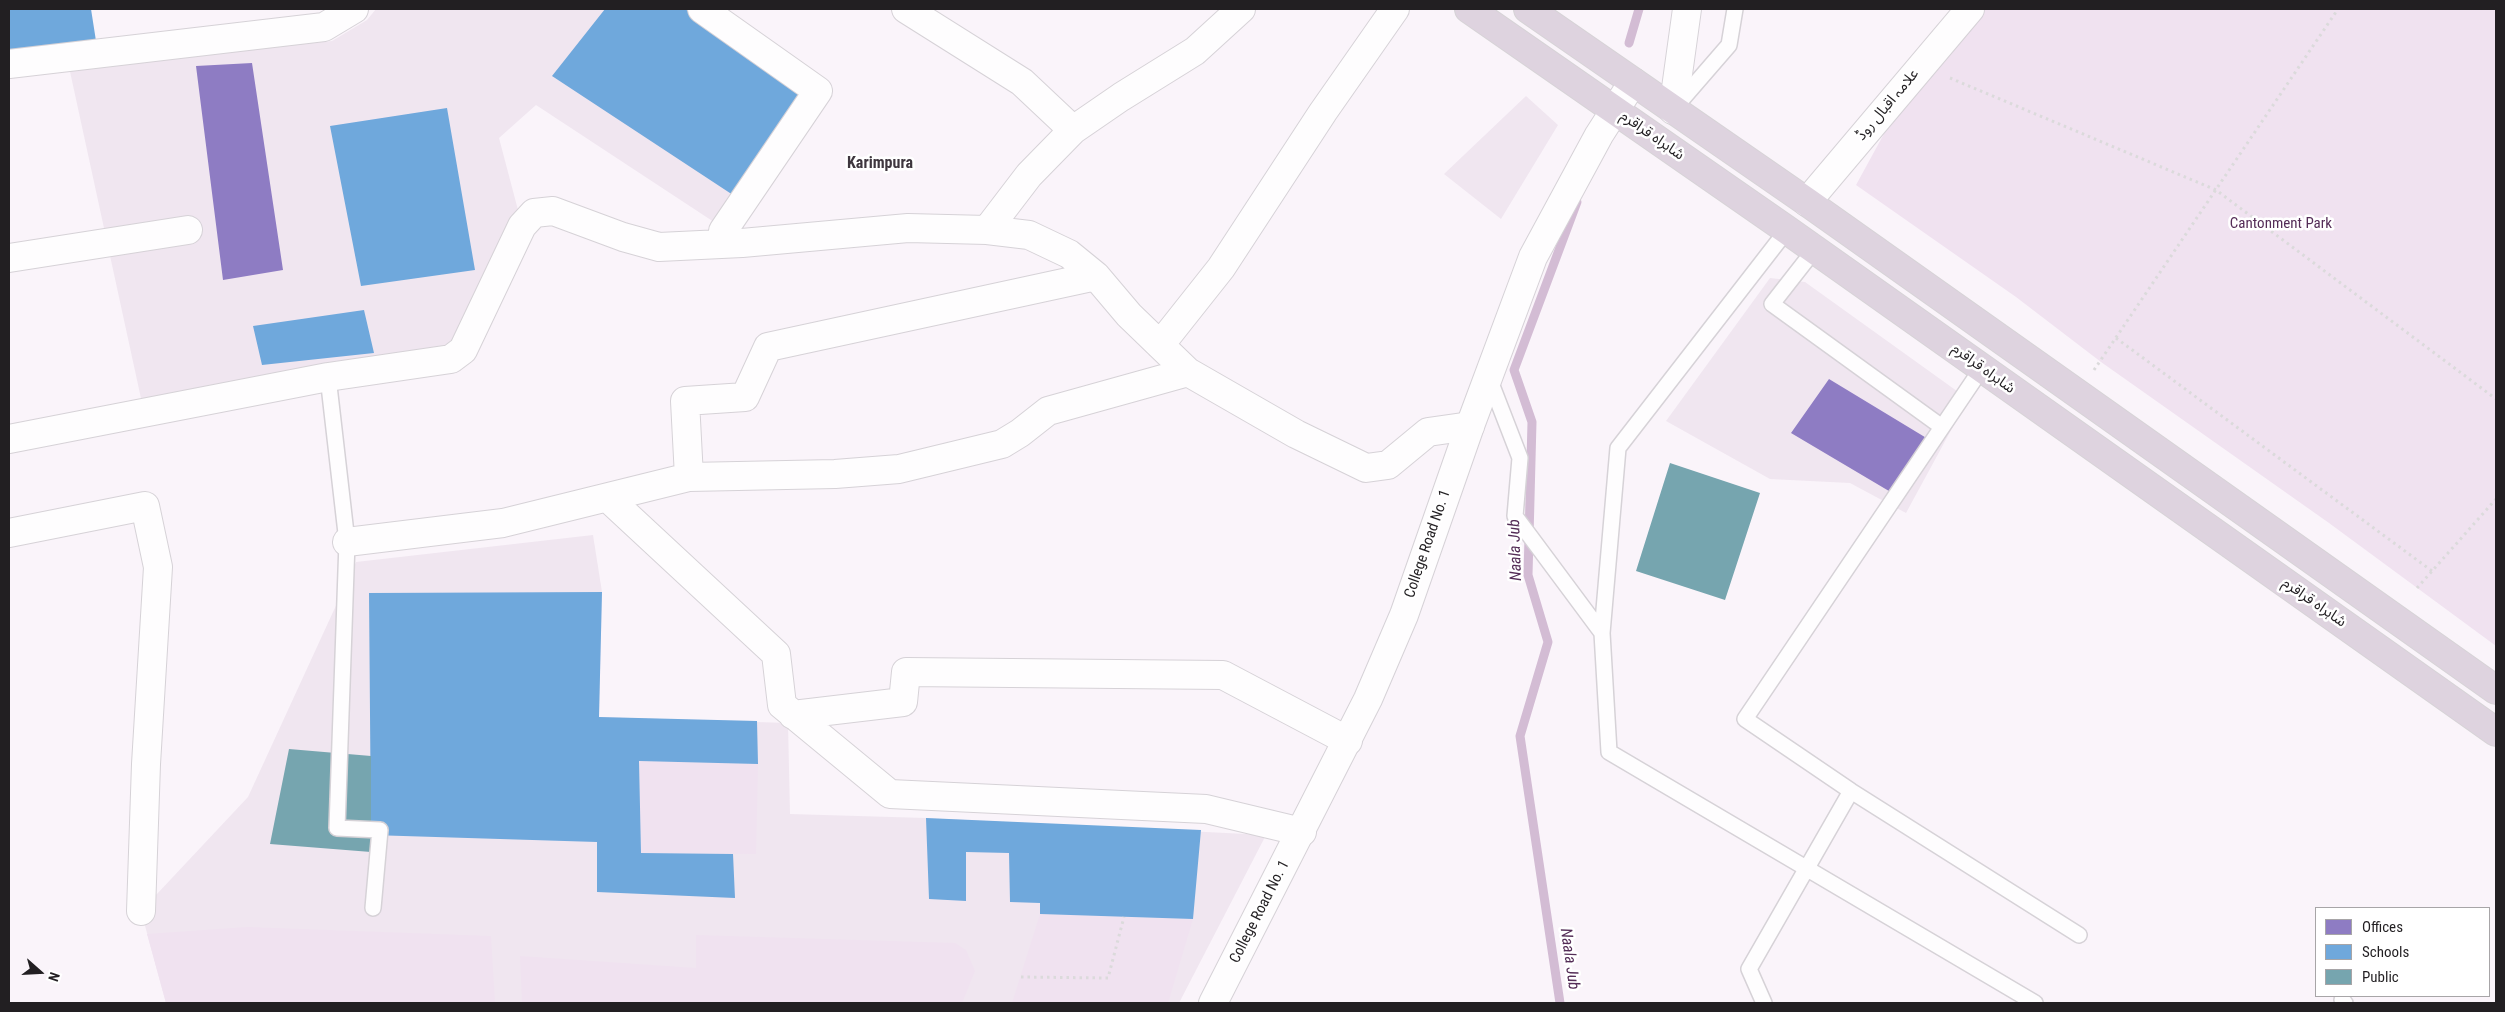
<!DOCTYPE html>
<html>
<head>
<meta charset="utf-8">
<style>
  body { margin:0 }
  #map { position:relative; width:2505px; height:1012px; overflow:hidden; background:#faf4fa; font-family:"Roboto Condensed",sans-serif }
  canvas { display:block }
  .frame { position:absolute; inset:0; border:10px solid #221f22; pointer-events:none }
  .legend { position:absolute; left:2315px; top:907px; width:175px; height:90px; box-sizing:border-box; background:#fff; border:1px solid #a7a5a7; margin:0; padding:6px 9px; list-style:none; font-size:15px; color:#221f22 }
  .legend li { display:flex; align-items:center; gap:10px; height:25px }
  .legend b { width:25px; border:1px solid #a7a5a7 }
  .north { position:absolute; left:15px; top:947px; width:50px; height:50px; -webkit-text-stroke:4px #fff; paint-order:stroke; rotate:109deg; font-size:14px; font-weight:700; line-height:20px; text-align:center; color:#221f22 }
  .north::after { content:''; display:block; margin:auto; width:18px; height:22px; background:#221f22; clip-path:polygon(50% 0,100% 100%,50% 72%,0 100%) }
</style>
</head>
<body>
<div id="map">
<canvas width="2505" height="1012"></canvas>
<div class="frame"></div>
<ul class="legend">
<li><b style="height:14px;background:#8e7cc3"></b>Offices</li>
<li><b style="height:14px;background:#6fa8dc"></b>Schools</li>
<li><b style="height:14px;background:#76a5af"></b>Public</li>
</ul>
<div class="north">N</div>
</div>
<script>
const c = document.querySelector('canvas').getContext('2d');
c.lineJoin = 'round';
function fillPath(path, color) {
  c.fillStyle = color;
  c.fill(path, 'evenodd');
}
function toPath(rows) {
  const path = new Path2D();
  for (const r of rows) {
    path.moveTo(r[0], r[1]);
    for (let i = 2; i < r.length; i += 2) path.lineTo(r[i], r[i + 1]);
  }
  return path;
}
function trace(path, color, width, dash) {
  c.strokeStyle = color;
  c.lineWidth = width;
  c.lineCap = dash ? 'butt' : 'round';
  c.setLineDash(dash || []);
  c.stroke(path);
}
function drawText(font, color, halo, rows, align = 'center') {
  c.font = font + ' "Roboto Condensed","Noto Sans Arabic",sans-serif';
  c.lineWidth = 5;
  c.setLineDash([]);
  c.textBaseline = 'middle';
  c.strokeStyle = halo;
  c.fillStyle = color;
  for (const [text, x, y, turn = 0] of rows) {
    c.save();
    c.translate(x, y);
    c.rotate((+turn || 0) * Math.PI / 180);
    c.textAlign = isNaN(turn) ? turn : align;
    if (halo) c.strokeText(text, 0, 0);
    c.fillText(text, 0, 0);
    c.restore();
  }
}
fillPath(toPath([
  [376,9,685,9,811,95,717,224,536,105,499,138,518,210,453,341,421,357,147,426,69,67,332,41,367,20],
  [1526,96,1558,125,1501,219,1444,174],
  [1770,278,1805,282,1968,399,1906,513,1850,483,1770,479,1666,421],
  [593,535,602,592,599,717,788,723,790,814,926,818,1266,835,1179,1003,166,1003,141,911,248,797,356,562]
]), '#f0e6f0');
fillPath(toPath([
  [1979,9,2496,9,2496,646,2329,523,2101,362,2016,297,1856,185,1921,66],
  [639,761,758,764,756,854,641,853],
  [1040,914,1193,919,1168,1003,1012,1003],
  [247,927,491,936,495,1003,166,1003,147,934],
  [696,935,955,943,966,950,975,971,962,1003,522,1003,520,956,696,968]
]), '#f0e2f0');
fillPath(toPath([
  [252,63,283,270,223,280,196,66],
  [1829,379,1933,442,1894,494,1791,433]
]), '#8e7cc3');
fillPath(toPath([
  [9,9,91,9,96,41,9,51],
  [605,9,685,9,811,95,736,197,552,76],
  [447,108,475,270,361,286,330,126],
  [364,310,374,353,262,365,253,326],
  [602,592,599,717,757,721,758,764,639,761,641,853,733,854,735,898,597,892,597,842,371,835,369,593],
  [926,818,1201,830,1193,919,1040,914,1040,903,1010,902,1009,853,966,852,966,901,929,899]
]), '#6fa8dc');
fillPath(toPath([
  [1670,463,1760,493,1725,600,1636,571],
  [289,749,371,756,371,852,270,844]
]), '#76a5af');
trace(toPath([
  [1629,43,1639,9],
  [1560,1003,1520,736,1548,642,1528,575,1532,422,1514,370,1577,202]
]), '#d3bcd4', 9);
const lane = toPath([
  [1677,105,1729,45,1735,9],
  [1815,249,1772,304,1942,427],
  [1982,368,1745,719,1851,791,2079,935],
  [328,377,347,542,337,828,380,830,373,908],
  [1489,378,1520,458,1515,516,1602,633,1609,752,2035,1003],
  [1602,633,1618,448,1787,230],
  [2342,1000,2345,1003],
  [1764,1003,1749,969,1851,791]
]);
const street = toPath([
  [702,9,818,91,723,231,725,243],
  [906,9,1022,82,1073,130],
  [9,64,324,27,354,9],
  [1673,110,1687,9],
  [987,230,1029,175,1073,130,1121,97,1195,51,1241,9],
  [9,258,188,230],
  [1160,345,1221,268,1323,112,1395,9],
  [9,439,328,377,451,359,463,350,522,226,534,213,553,211,623,237,659,247,742,243,908,228,987,230,1029,235,1069,254,1096,276,1129,315,1188,372],
  [689,477,685,401,745,397,768,347,1096,276],
  [608,498,776,654,782,705,890,794,1206,809,1302,832],
  [9,533,145,506,158,567,146,764,141,911],
  [347,542,503,523,689,477,835,474,899,469,1002,444,1020,433,1048,411,1188,372,1296,434,1366,468,1388,465,1428,432,1470,426],
  [793,715,903,702,906,672,1223,675,1348,741]
]);
const secondary = toPath([
  [1807,202,1970,9],
  [1213,1003,1368,699,1404,615,1470,426,1533,257,1599,135,1633,82]
]);
const highway = toPath([
  [1469,9,1787,230,2496,732],
  [1528,9,1807,202,2496,690]
]);
trace(lane, '#d6d2d7', 18);
trace(street, '#d6d2d7', 30);
trace(secondary, '#d6d2d7', 30);
trace(highway, '#d6d3d6', 30);
trace(toPath([
  [1950,78,2216,190,2496,399],
  [2116,338,2432,571],
  [2094,370,2338,9],
  [2417,588,2496,499],
  [1021,977,1108,978,1124,917]
]), '#dbdadb', 3, [2.5, 4]);
trace(lane, '#fefdfe', 15);
trace(street, '#fefdfe', 28);
trace(secondary, '#fefdfe', 28);
trace(highway, '#ded3df', 28);
drawText('15px', '#221f22', '#fff', [
  ["علامہ اقبال روڈ",1888,105,-50],
  ["شاہراہ قراقرم",1652,136,35],
  ["شاہراہ قراقرم",1983,369,36],
  ["College Road No. 1",1428,544,-71],
  ["شاہراہ قراقرم",2314,603,35],
  ["College Road No. 1",1260,912,-63]
]);
drawText('15px', '#542c57', '#fff', [
  ["Cantonment Park",2281,224]
]);
drawText('bold 16px', '#3e363e', '#fff', [
  ["Karimpura",880,164]
]);
drawText('italic 16px', '#542d57', '#fff', [
  ["Naala Jub",1516,550,-92],
  ["Naala Jub",1569,959,82]
]);
</script>
</body>
</html>
